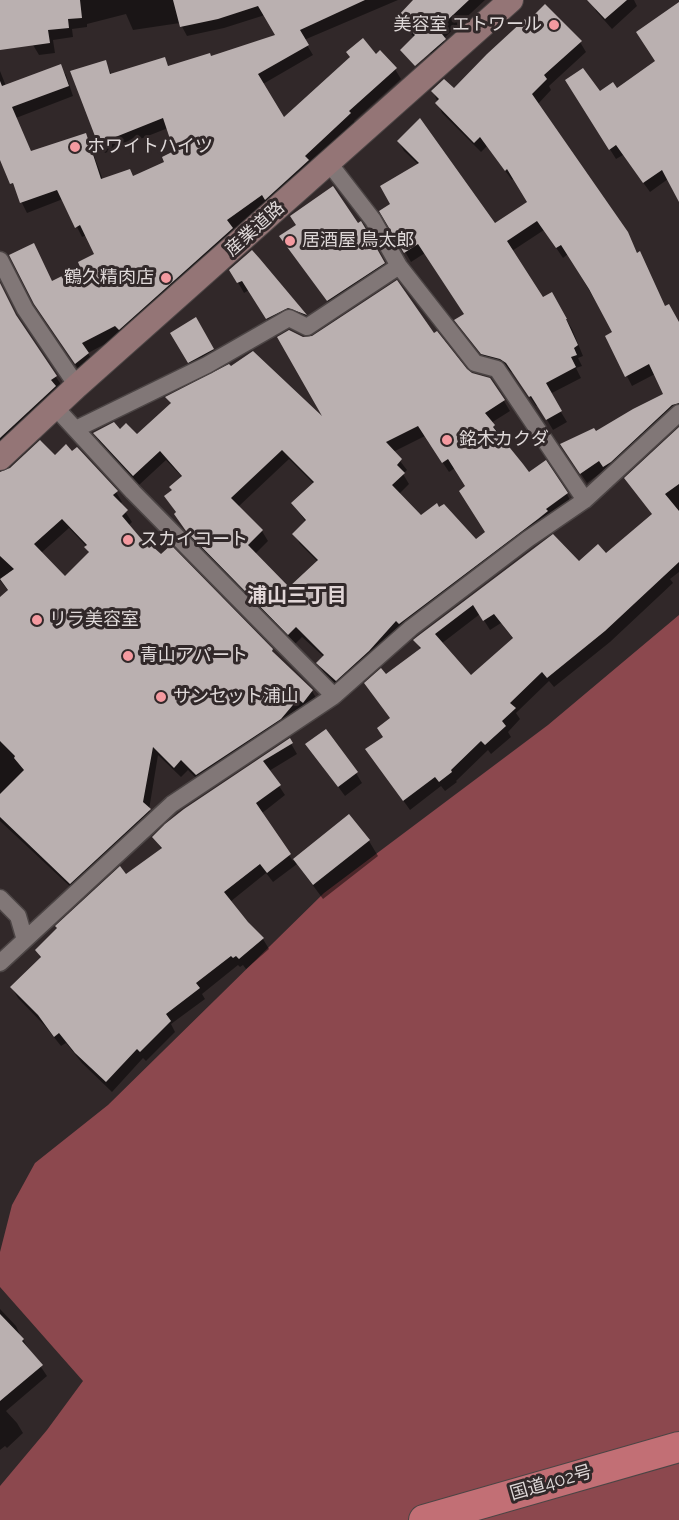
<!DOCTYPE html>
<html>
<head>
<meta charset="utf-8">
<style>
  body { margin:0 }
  canvas { display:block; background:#312829 }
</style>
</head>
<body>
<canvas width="679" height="1520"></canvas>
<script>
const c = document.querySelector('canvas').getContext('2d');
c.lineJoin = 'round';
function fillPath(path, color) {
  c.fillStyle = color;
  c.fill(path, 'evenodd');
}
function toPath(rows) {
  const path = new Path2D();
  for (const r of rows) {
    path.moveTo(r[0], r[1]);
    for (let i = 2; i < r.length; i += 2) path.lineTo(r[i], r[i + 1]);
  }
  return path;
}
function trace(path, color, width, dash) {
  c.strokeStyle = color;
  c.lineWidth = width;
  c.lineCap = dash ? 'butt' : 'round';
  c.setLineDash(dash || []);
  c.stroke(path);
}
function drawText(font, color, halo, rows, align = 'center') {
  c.font = font + ' Raleway,"Noto Sans JP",sans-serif';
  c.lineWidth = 6;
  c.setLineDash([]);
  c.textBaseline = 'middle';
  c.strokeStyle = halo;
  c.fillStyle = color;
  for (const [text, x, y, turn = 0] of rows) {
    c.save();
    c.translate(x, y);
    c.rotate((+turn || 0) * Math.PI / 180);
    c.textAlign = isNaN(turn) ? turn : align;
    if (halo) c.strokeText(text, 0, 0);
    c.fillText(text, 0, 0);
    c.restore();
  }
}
fillPath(toPath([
  [679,615,679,1520,0,1520,0,1486,47,1430,83,1381,0,1287,0,1252,12,1205,35,1163,108,1105,324,893,548,725]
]), '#8c484e');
fillPath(toPath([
  [0,0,398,0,304,40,313,55,263,84,283,119,376,56,395,69,401,79,354,121,356,124,268,204,233,230,238,239,122,335,88,353,94,364,81,373,42,314,52,283,82,268,96,255,87,235,82,237,63,199,27,213,22,203,0,157,0,71,6,86,60,66,66,75,73,96,16,118,32,153,85,135,90,145,103,180,133,177,166,162,176,152,168,128,105,153,99,143,105,62,112,75,165,59,169,67,211,58,277,36,265,15,224,28,187,36,180,23,133,30,126,14,87,24,87,27,72,29,73,37,53,40,55,53,39,55,33,45,0,44],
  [415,0,485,0,443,39,444,42,431,54,404,27,399,17],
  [591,0,634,0,637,6,612,29,596,11],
  [679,7,679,199,668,179,650,192,623,155,616,159,573,91,599,94,617,90,656,62],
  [580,42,586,52,549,86,551,90,538,104,627,233,665,307,679,324,679,415,587,483,568,455,595,433,664,395,655,374,632,386,607,337,614,333,568,254,563,258,544,230,512,251,543,299,551,294,572,329,583,356,578,358,582,366,576,368,581,378,550,394,567,422,553,430,538,405,536,406,513,373,507,369,489,364,462,330,465,315,425,253,411,262,381,211,392,205,419,165,404,151,398,141,494,225,529,202,514,178,512,180,487,146,481,152,442,113,433,91,454,90],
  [298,225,357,225,363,227,389,272,333,309,287,246],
  [252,252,306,315,310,323,273,329,249,290,244,293,231,270],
  [0,286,18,320,62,386,0,453],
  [195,319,219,359,195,372,172,333],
  [434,335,466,371,504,401,510,411,491,423,529,474,567,494,572,504,342,690,324,673,318,663,324,657,302,637,295,644,194,541,166,497,173,491,183,478,166,460,139,485,100,443,95,433,120,431,137,436,171,404,168,398,231,368,253,353,327,421,303,338],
  [425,436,449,472,455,468,467,486,487,533,476,541,421,517,399,494,409,484,403,474,407,470,393,452],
  [289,459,314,484,292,503,306,522,294,534,300,544,318,562,289,589,255,554,268,541,262,531,238,507],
  [679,429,679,572,670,579,673,583,610,642,554,687,549,681,516,713,520,719,508,732,511,737,491,754,488,750,456,781,457,782,445,791,441,786,410,810,367,750,384,738,391,719,366,684,386,677,421,650,415,640,553,536,579,563,605,555,653,515,626,478],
  [480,614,490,630,501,623,514,640,471,678,441,644],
  [55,458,116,492,122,502,120,504,132,522,128,526,149,550,272,650,277,658,312,691,318,701,203,785,188,770,181,777,158,755,149,810,155,820,77,893,0,821,0,598,9,592,0,580,0,485],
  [69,528,87,547,89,554,65,578,41,553],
  [289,740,297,754,269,771,285,795,261,814,293,861,349,817,369,841,378,856,323,899,297,864,273,882,266,873,230,902,263,939,269,949,246,969,243,965,240,967,238,965,202,994,205,999,171,1024,175,1032,146,1061,143,1058,112,1092,82,1063,66,1043,61,1046,45,1026,18,998,12,988,41,959,37,951,126,876,162,850,154,837],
  [307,745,356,773,362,783,345,796],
  [0,1309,16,1326,21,1337,47,1376,6,1411,17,1423,23,1433,7,1448,5,1446,0,1450]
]), '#0007');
fillPath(toPath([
  [0,0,80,0,82,18,68,19,69,28,48,30,50,43,0,50],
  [173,0,365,0,300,30,309,45,258,74,284,117,350,57,346,52,363,38,376,54,380,50,397,68,349,111,351,113,305,156,309,160,265,200,262,195,227,220,233,228,119,330,115,326,82,343,89,353,75,364,34,304,9,255,34,243,52,281,80,267,78,262,94,254,80,225,75,228,57,190,20,203,13,183,10,184,0,160,0,81,2,86,61,64,69,86,12,107,31,151,86,133,101,179,130,169,133,176,164,162,162,157,174,151,163,118,98,144,70,71,106,60,110,74,165,57,168,66,210,53,211,56,275,35,258,6,218,19,180,27],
  [413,0,469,0,438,29,446,39,415,66,400,50,415,35,397,17],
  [587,0,627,0,605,19],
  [679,2,679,202,662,170,643,183,616,145,609,150,565,80,583,68,600,91,613,82,617,88,655,61,636,32],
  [545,4,582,41,544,75,547,79,532,94,628,232,637,253,640,251,665,306,669,304,679,322,679,403,672,405,611,462,603,467,599,461,580,474,560,444,594,428,596,431,633,409,663,394,649,364,625,377,605,336,612,332,589,289,561,245,556,248,537,221,507,241,543,297,552,292,567,319,566,319,578,345,574,348,577,355,571,357,576,367,546,383,562,411,546,420,531,396,529,397,506,363,500,359,481,354,454,320,464,314,418,244,404,253,379,211,390,204,380,186,419,163,397,141,420,118,495,223,527,202,507,169,505,171,480,137,474,143,435,103,439,99,431,91,444,79,454,88,487,54,525,19,527,22],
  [333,186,358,223,361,221,364,226,385,263,327,301,279,236,296,225,290,216],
  [252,250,260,259,307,315,288,308,266,319,242,281,237,283,229,270],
  [397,280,434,333,437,331,467,369,472,373,490,378,505,400,485,413,495,425,493,427,523,464,529,472,546,460,568,493,546,509,548,511,538,519,399,624,396,621,369,651,336,681,316,663,324,655,296,627,288,635,186,531,174,514,176,512,164,496,172,490,169,487,182,476,160,451,133,476,93,433,114,422,120,429,126,423,137,434,171,403,165,397,229,364,231,366,253,351,322,416,277,337,289,330,303,337,312,336],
  [418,426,442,463,448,459,465,486,459,491,485,532,476,539,444,504,439,507,437,503,421,515,392,485,405,473,397,465,402,459,386,442],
  [282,450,314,482,291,503,306,520,292,534,318,560,289,587,248,545,263,530,231,498],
  [0,283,16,315,57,376,51,380,56,386,0,438],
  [196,317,214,349,188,363,170,333],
  [679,427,679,484,665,494,679,511,679,562,605,631,547,678,542,672,510,703,516,708,502,721,506,726,485,745,481,741,451,770,452,772,439,782,435,777,403,801,365,749,383,737,377,728,390,718,364,683,381,668,386,674,421,648,413,640,418,636,553,534,579,561,598,544,606,553,652,514,624,478],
  [473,605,483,621,494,614,513,638,471,675,435,634],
  [40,440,55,455,66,444,72,451,77,447,118,491,113,495,128,510,122,516,149,548,152,546,161,554,171,545,273,649,272,651,313,690,303,703,298,699,281,719,196,775,181,760,174,768,153,747,143,802,151,809,70,884,0,817,0,794,24,770,14,758,15,756,0,741,0,597,8,590,0,579,14,569,0,556,0,472,10,468],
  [62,519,87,545,84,547,89,552,65,576,34,544],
  [326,729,358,772,338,787,305,744],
  [290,738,293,743,263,761,281,785,256,803,291,854,267,873,260,864,224,892,248,922,264,938,239,959,236,956,233,958,231,956,196,983,200,988,166,1014,171,1021,140,1052,137,1049,106,1082,75,1053,59,1033,54,1037,38,1015,10,987,41,957,35,950,57,928,55,926,120,866,126,874,162,848,152,837,165,824,184,809],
  [349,814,370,840,313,885,293,859],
  [0,1314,24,1339,22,1341,43,1365,0,1401]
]), '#bab0b0');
const street = toPath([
  [329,163,373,220,399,266,475,363,497,369,585,500],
  [0,260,25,309,77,386],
  [55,407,133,492,334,696],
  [76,429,207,365,289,318,307,327,399,266],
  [0,898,18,916,25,940],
  [0,963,172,804,334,696,411,628,528,539,585,500,679,413]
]);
const secondary = toPath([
  [0,458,77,386,511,0]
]);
const highway = toPath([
  [424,1520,679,1447]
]);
trace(street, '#4c4545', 19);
trace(secondary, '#4c4545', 26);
trace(highway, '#4c4545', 32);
trace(street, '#817777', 16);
trace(secondary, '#947576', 24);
trace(highway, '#c26f75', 30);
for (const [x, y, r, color] of [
  [554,25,6,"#f49aa0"],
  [75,147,6,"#f49aa0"],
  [290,241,6,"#f49aa0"],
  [166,278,6,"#f49aa0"],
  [447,440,6,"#f49aa0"],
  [128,540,6,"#f49aa0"],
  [37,620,6,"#f49aa0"],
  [128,656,6,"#f49aa0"],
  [161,697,6,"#f49aa0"]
]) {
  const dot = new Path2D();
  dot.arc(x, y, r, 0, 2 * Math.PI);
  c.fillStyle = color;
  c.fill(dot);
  trace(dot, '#312829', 2);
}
drawText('18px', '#dfd9d9', '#312829', [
  ["美容室 エトワール",542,25,"right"],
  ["ホワイトハイツ",87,147],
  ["居酒屋 鳥太郎",302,241],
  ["鶴久精肉店",154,278,"right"],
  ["銘木カクダ",459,440],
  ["スカイコート",140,540],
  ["リラ美容室",49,620],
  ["青山アパート",140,656],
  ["サンセット浦山",173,697]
], 'left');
drawText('18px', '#dfd9d9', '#312829', [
  ["産業道路",255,229,-42],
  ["国道402号",551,1483,-16]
]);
drawText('bold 20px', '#e1d6d7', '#312829', [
  ["浦山三丁目",297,596]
]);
</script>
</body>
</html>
